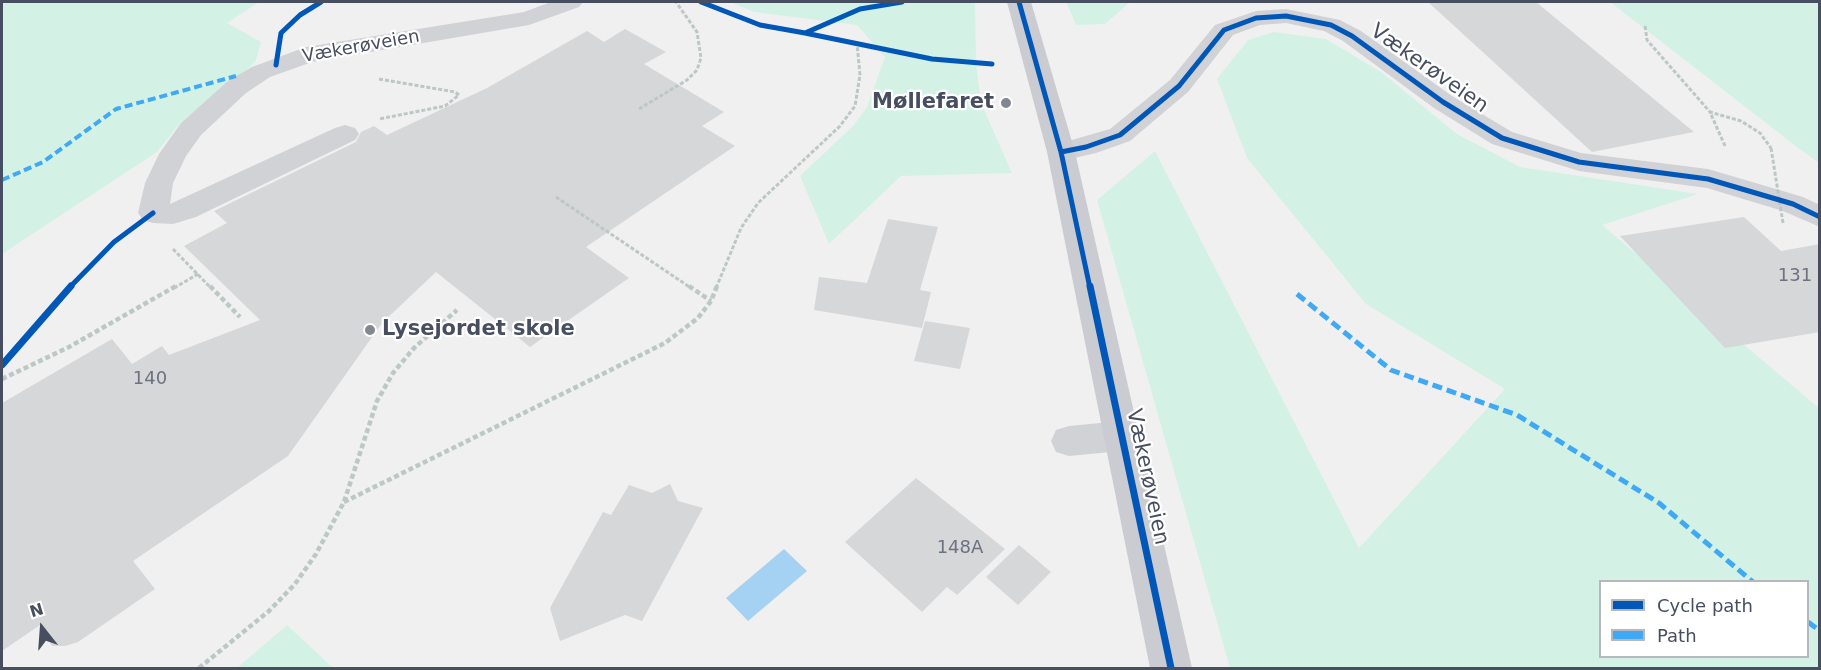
<!DOCTYPE html>
<html>
<head>
<meta charset="utf-8">
<style>
  body { margin:0 }
  #map { position:relative; width:1821px; height:670px; overflow:hidden; background:#f1f0f0; font-family:"DejaVu Sans",sans-serif }
  canvas { display:block }
  .frame { position:absolute; inset:0; border:3px solid #464e5f; pointer-events:none }
  .legend { position:absolute; left:1599px; top:580px; width:210px; height:78px; box-sizing:border-box; background:#fff; border:2px solid #b5b8bf; margin:0; padding:8px 10px; list-style:none; font-size:18px; color:#464e5f }
  .legend li { display:flex; align-items:center; gap:12px; height:30px }
  .legend b { width:30px; border:2px solid #b5b8bf }
  .north { position:absolute; left:12px; top:598px; width:60px; height:60px; -webkit-text-stroke:4px #fff; paint-order:stroke; rotate:343deg; font-size:16px; font-weight:700; line-height:24px; text-align:center; color:#464e5f }
  .north::after { content:''; display:block; margin:auto; width:21px; height:27px; background:#464e5f; clip-path:polygon(50% 0,100% 100%,50% 72%,0 100%) }
</style>
</head>
<body>
<div id="map">
<canvas width="1821" height="670"></canvas>
<div class="frame"></div>
<ul class="legend">
<li><b style="height:8px;background:#0057b8"></b>Cycle path</li>
<li><b style="height:8px;background:#3fa9f5"></b>Path</li>
</ul>
<div class="north">N</div>
</div>
<script>
const c = document.querySelector('canvas').getContext('2d');
c.lineJoin = 'round';
function fillPath(path, color) {
  c.fillStyle = color;
  c.fill(path, 'evenodd');
}
function toPath(rows) {
  const path = new Path2D();
  for (const r of rows) {
    path.moveTo(r[0], r[1]);
    for (let i = 2; i < r.length; i += 2) path.lineTo(r[i], r[i + 1]);
  }
  return path;
}
function trace(path, color, width, dash) {
  c.strokeStyle = color;
  c.lineWidth = width;
  c.lineCap = dash ? 'butt' : 'round';
  c.setLineDash(dash || []);
  c.stroke(path);
}
function drawText(font, color, halo, rows, align = 'center') {
  c.font = font + ' "DejaVu Sans",sans-serif';
  c.lineWidth = 4.5;
  c.setLineDash([]);
  c.textBaseline = 'middle';
  c.strokeStyle = halo;
  c.fillStyle = color;
  for (const [text, x, y, turn = 0] of rows) {
    c.save();
    c.translate(x, y);
    c.rotate((+turn || 0) * Math.PI / 180);
    c.textAlign = isNaN(turn) ? turn : align;
    if (halo) c.strokeText(text, 0, 0);
    c.fillText(text, 0, 0);
    c.restore();
  }
}
fillPath(toPath([
  [2,2,259,2,227,23,261,42,256,60,250,67,180,123,157,152,2,254],
  [730,2,975,2,976,63,981,103,1012,173,901,176,829,244,800,176,853,126,867,107,885,57,857,25,754,12],
  [1066,2,1130,2,1105,24,1076,25],
  [1610,2,1819,2,1819,163,1797,147],
  [1274,32,1326,39,1381,72,1457,134,1520,167,1698,194,1602,225,1819,408,1819,668,1230,668,1097,200,1155,151,1359,548,1505,389,1366,304,1247,158,1217,79,1248,40],
  [1600,582,1808,582,1808,656,1600,656],
  [287,625,333,668,237,668]
]), '#d3f2e5');
fillPath(toPath([
  [784,549,807,571,748,621,726,598]
]), '#a5d2f2');
fillPath(toPath([
  [1428,2,1536,2,1694,132,1592,152],
  [625,29,666,52,644,64,724,112,702,126,735,146,586,247,629,278,530,347,436,272,382,323,288,456,133,561,155,589,78,642,65,646,52,646,40,625,2,651,2,403,112,339,132,364,162,346,169,355,260,320,184,246,227,223,214,211,356,142,361,132,374,126,387,135,487,88,587,31,604,42],
  [1744,217,1781,251,1820,244,1820,332,1725,348,1620,236],
  [888,219,938,227,920,290,931,292,922,328,814,310,819,277,867,283],
  [925,321,970,328,960,369,914,361],
  [916,478,1005,549,957,595,947,587,922,612,845,542],
  [670,484,678,501,703,508,642,621,625,615,560,641,550,608,603,512,611,515,629,485,652,493],
  [1019,545,1051,572,1018,605,986,577]
]), '#d6d7d9');
trace(toPath([
  [1645,26,1647,40,1710,112],
  [379,79,455,92,459,95,445,106,379,119],
  [639,109,687,80,697,70,701,58,697,32,676,2],
  [1725,146,1710,112,1741,121,1760,133,1771,148],
  [556,197,691,288],
  [173,249,211,288],
  [174,288,198,274],
  [716,288,741,228,758,203,840,126,855,106,860,75,857,44]
]), '#bbc8c6', 3, [4, 2]);
trace(toPath([
  [210,286,240,317],
  [689,286,711,301],
  [2,379,69,347,176,286],
  [344,502,665,343,698,318,711,301,717,286],
  [199,668,269,611,295,584,316,554,344,502,377,401,393,373,414,348,457,310]
]), '#bbc8c6', 4.5, [5, 3]);
fillPath(toPath([
  [551,2,583,2,579,7,529,25,312,62,270,77,246,93,201,135,186,156,173,183,170,204,335,128,345,125,355,128,359,134,355,140,196,217,173,224,153,223,143,220,138,213,145,183,159,154,181,123,228,81,252,67,306,47,524,12,551,2],
  [1286,9,1340,20,1361,31,1452,96,1512,132,1581,153,1708,169,1803,197,1820,205,1820,227,1783,211,1707,188,1579,171,1492,144,1434,108,1343,41,1324,31,1286,23,1260,25,1233,35,1188,92,1130,141,1096,153,1061,161,1051,158,1047,152,1051,146,1110,129,1170,80,1215,25,1256,11,1286,9],
  [1121,421,1134,425,1139,436,1134,447,1121,451,1069,456,1056,452,1051,441,1056,430,1069,426,1121,421]
]), '#d1d2d6');
fillPath(toPath([
  [1007,2,1031,2,1075,152,1192,668,1150,668,1047,152,1007,2]
]), '#caccd2');
trace(toPath([
  [1771,148,1783,223]
]), '#bbc8c6', 3, [4, 2]);
trace(toPath([
  [2,180,43,162,116,109,236,76]
]), '#3fa9f5', 4, [8, 4]);
trace(toPath([
  [1297,294,1391,370,1517,415,1659,503,1753,582],
  [1808,622,1820,631]
]), '#3fa9f5', 5, [10, 5]);
trace(toPath([
  [701,2,760,25,805,33,860,9,902,2],
  [1019,2,1061,152,1090,288],
  [805,33,932,59,992,64],
  [276,65,281,33,300,15,321,2],
  [1061,152,1086,147,1120,135,1179,86,1224,30,1256,18,1286,16,1331,25,1352,36,1443,102,1502,138,1579,162,1708,179,1793,204,1820,217],
  [69,288,114,242,153,213]
]), '#0057b8', 5);
trace(toPath([
  [1090,286,1171,668],
  [2,365,71,286]
]), '#0057b8', 7);
for (const [x, y, r, color] of [
  [1006,103,6,"#828792"],
  [370,330,6,"#828792"]
]) {
  const dot = new Path2D();
  dot.arc(x, y, r, 0, 2 * Math.PI);
  c.fillStyle = color;
  c.fill(dot);
  trace(dot, '#fff', 2);
}
drawText('18px', '#464e5f', '#fff', [
  ["Vækerøveien",361,47,-10]
]);
drawText('18px', '#6c7280', null, [
  ["131",1795,276],
  ["140",150,379],
  ["148A",960,548]
]);
drawText('21px', '#464e5f', '#fff', [
  ["Vækerøveien",1429,69,35],
  ["Vækerøveien",1147,477,78]
]);
drawText('bold 21px', '#464e5f', '#fff', [
  ["Møllefaret",994,103],
  ["Lysejordet skole",382,330,"left"]
], 'right');
</script>
</body>
</html>
